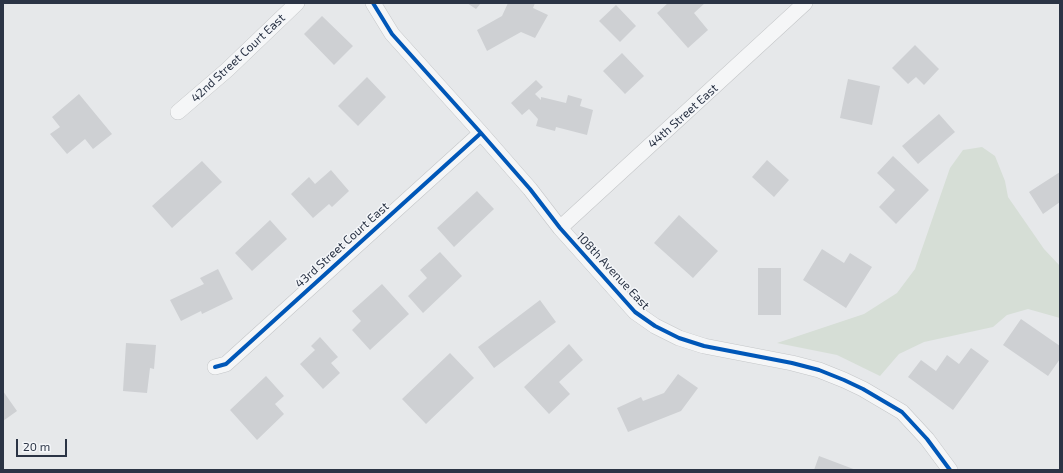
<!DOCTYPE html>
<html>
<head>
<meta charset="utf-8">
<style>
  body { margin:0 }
  #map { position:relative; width:1063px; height:473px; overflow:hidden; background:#e6e8ea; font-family:"Exo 2",sans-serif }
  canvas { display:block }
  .frame { position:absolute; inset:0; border:4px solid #2b3445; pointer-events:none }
  .scale { position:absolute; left:16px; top:439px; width:51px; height:18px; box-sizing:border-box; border:2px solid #2b3445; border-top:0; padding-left:5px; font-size:12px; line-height:14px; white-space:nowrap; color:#2b3445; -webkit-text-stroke:3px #f4f6f9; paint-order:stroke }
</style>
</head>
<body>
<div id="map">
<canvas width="1063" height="473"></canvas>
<div class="frame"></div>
<div class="scale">20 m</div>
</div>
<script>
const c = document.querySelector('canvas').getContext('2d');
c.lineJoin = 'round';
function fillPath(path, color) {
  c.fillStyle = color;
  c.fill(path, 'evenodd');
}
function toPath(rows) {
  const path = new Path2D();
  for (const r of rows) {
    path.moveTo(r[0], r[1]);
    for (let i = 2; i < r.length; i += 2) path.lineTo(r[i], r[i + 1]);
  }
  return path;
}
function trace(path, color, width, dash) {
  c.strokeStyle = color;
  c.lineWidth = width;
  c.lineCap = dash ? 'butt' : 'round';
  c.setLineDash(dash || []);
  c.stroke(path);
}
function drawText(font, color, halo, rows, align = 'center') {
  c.font = font + ' "Exo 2",sans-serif';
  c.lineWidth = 3;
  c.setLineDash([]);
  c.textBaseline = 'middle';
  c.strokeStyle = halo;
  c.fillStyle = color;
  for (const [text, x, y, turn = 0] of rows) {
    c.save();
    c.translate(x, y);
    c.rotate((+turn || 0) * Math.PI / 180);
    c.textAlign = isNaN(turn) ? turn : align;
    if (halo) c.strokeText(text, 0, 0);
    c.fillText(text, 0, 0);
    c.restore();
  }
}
fillPath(toPath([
  [982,147,995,156,1005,181,1008,197,1044,249,1060,266,1060,318,1028,309,1007,315,993,327,924,342,899,354,880,376,837,355,777,343,864,314,897,293,915,269,950,168,963,150]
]), '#d6ded6');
fillPath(toPath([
  [467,3,481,3,476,9],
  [508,3,535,3,533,8,548,15,535,38,521,32,487,51,477,30,502,16],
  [668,3,705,3,694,13,708,30,688,48,657,13],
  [616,5,636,26,620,42,599,21],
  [322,16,353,46,334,65,304,34],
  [915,45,939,69,924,85,916,77,908,84,892,68],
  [622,53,644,76,625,94,603,71],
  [367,77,386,97,358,126,338,106],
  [848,79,880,86,872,125,840,118],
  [536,80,543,87,535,94,541,100,541,97,566,103,568,95,582,99,580,106,593,110,587,135,556,127,555,131,536,126,538,119,529,109,522,115,511,103],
  [79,94,112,134,93,149,85,139,67,154,50,134,60,127,52,117],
  [939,114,955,132,918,164,902,146],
  [893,156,929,190,896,224,879,207,895,190,877,173],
  [767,160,789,180,774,197,752,177],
  [202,161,222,182,172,228,152,206],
  [331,170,349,191,332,207,329,204,313,218,291,194,309,177,315,184],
  [1060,172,1060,202,1043,214,1029,192],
  [477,191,494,209,454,247,437,228],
  [679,215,718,251,693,278,654,243],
  [270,220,287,239,252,271,235,253],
  [822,249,844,263,850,253,872,267,846,308,803,280],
  [440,252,462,276,423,313,408,296,427,278,420,270],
  [758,268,781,268,781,315,758,315],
  [218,269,233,299,202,314,201,311,181,321,170,300,204,284,200,278],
  [382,284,409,314,370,350,352,330,361,321,352,311],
  [540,300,556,322,494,368,478,347],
  [1021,319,1060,346,1060,359,1048,376,1003,345],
  [320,337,338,357,331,363,340,373,323,389,300,364,315,350,311,346],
  [126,343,156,345,154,369,150,368,147,393,123,391],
  [569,344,583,360,559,382,570,394,549,414,524,387],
  [971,348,989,361,953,410,908,377,921,360,936,371,947,355,959,364],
  [450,353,474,378,426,424,402,399],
  [678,374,698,388,681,411,628,432,617,408,641,397,643,401,664,393],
  [266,376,284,396,275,404,284,414,257,440,230,410],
  [3,391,17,411,3,421],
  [819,456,856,470,814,470]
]), '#ced0d3');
const minor = toPath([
  [373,3,392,34,481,133,530,189,560,228,635,312,655,326,679,338,704,346,792,363,819,370,844,380,863,389,902,412,927,439,950,470],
  [178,112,227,70,297,3],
  [560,228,805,3],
  [215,367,226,364,481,133]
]);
trace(minor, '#c4c6c8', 16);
trace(minor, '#f5f6f7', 15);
trace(toPath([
  [373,3,392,34,481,133,530,189,560,228,635,312,655,326,679,338,704,346,792,363,819,370,844,380,863,389,902,412,927,439,950,470],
  [215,367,226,364,481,133]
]), '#0057b8', 4);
drawText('12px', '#2b3445', '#f4f6f9', [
  ["42nd Street Court East",238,58,-43],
  ["44th Street East",683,116,-42],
  ["43rd Street Court East",342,245,-42],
  ["108th Avenue East",613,271,47]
]);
</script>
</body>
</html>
